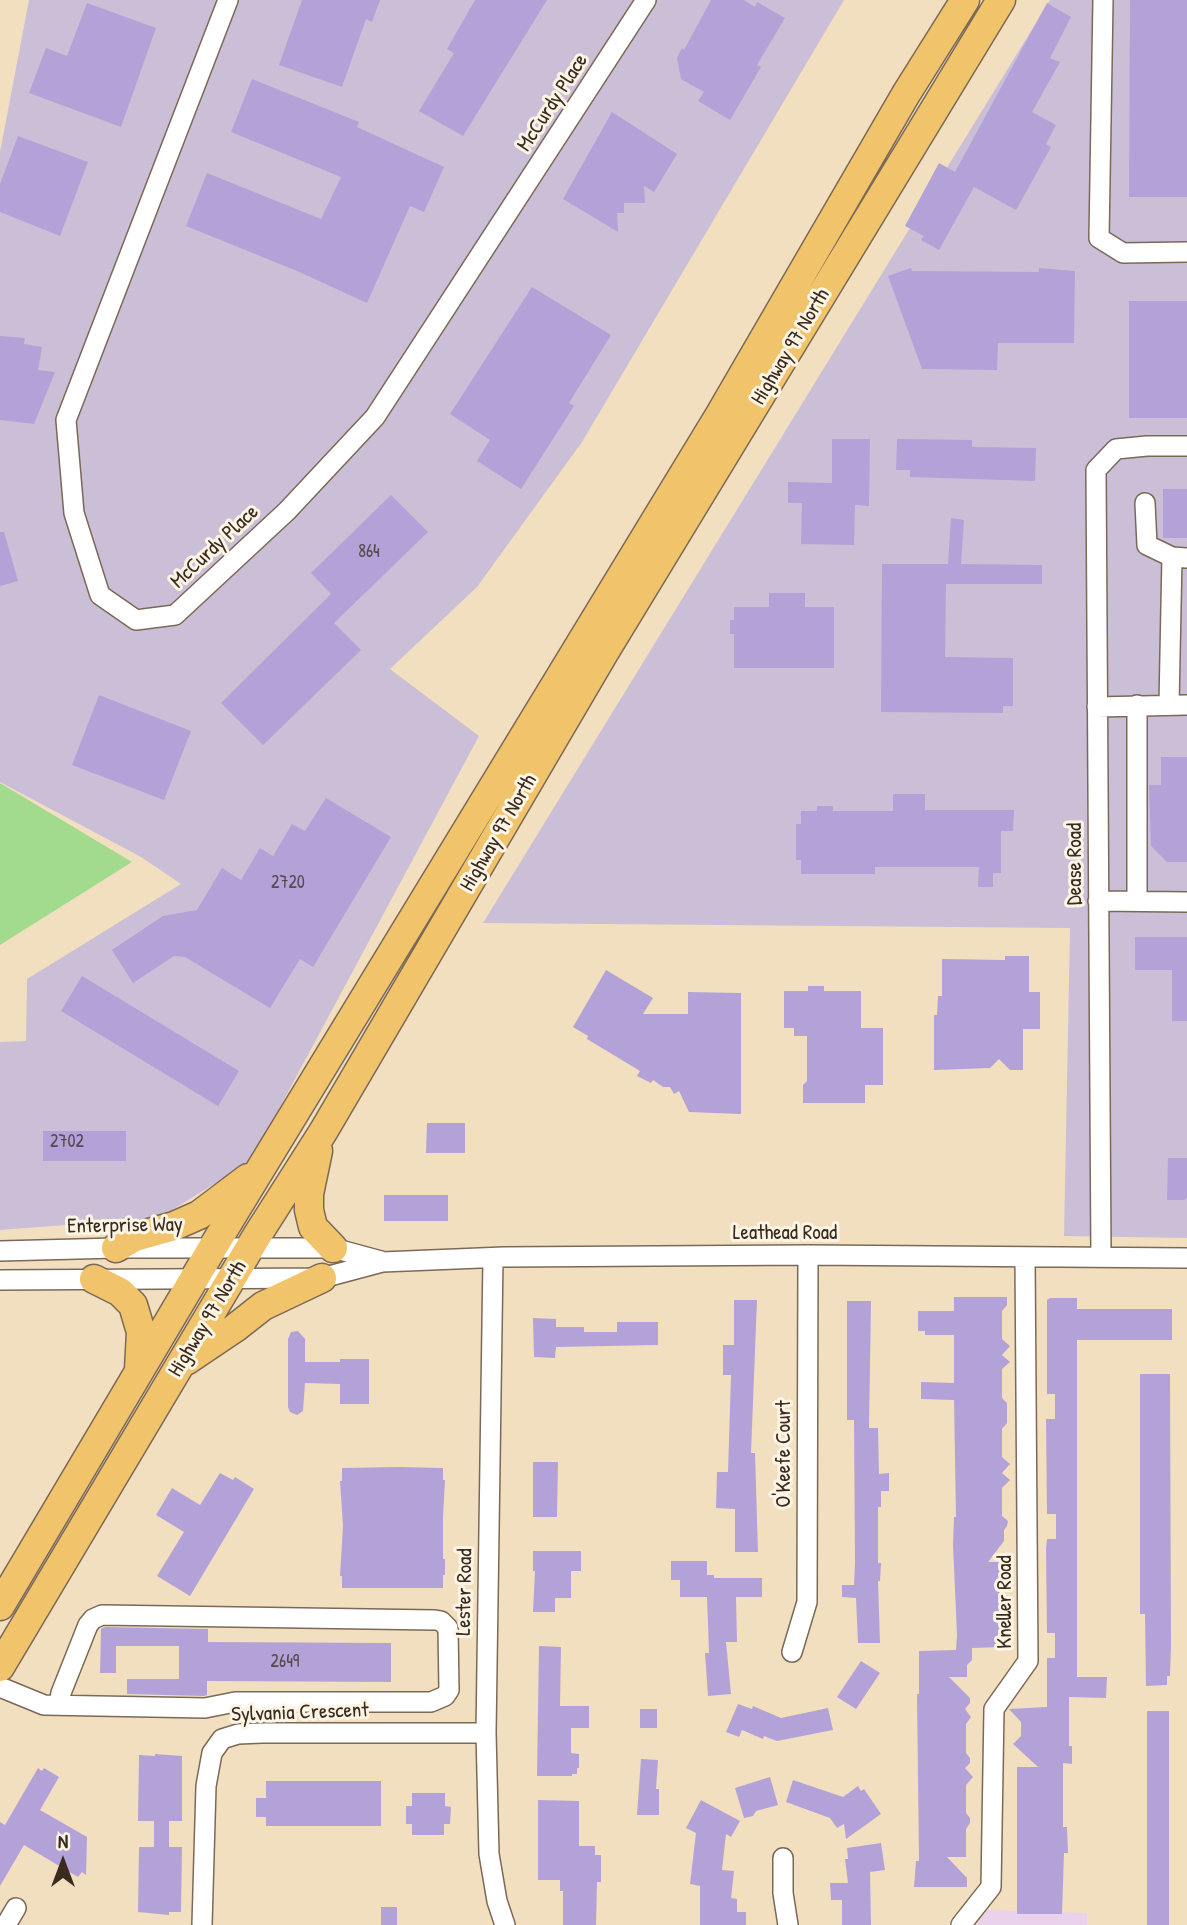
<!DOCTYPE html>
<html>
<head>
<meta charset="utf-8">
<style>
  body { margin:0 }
  #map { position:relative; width:1187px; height:1925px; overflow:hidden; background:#f2dfc0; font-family:"Patrick Hand",sans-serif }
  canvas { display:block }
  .north { position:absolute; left:28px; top:1827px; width:70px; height:70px; -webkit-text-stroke:5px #fcf5e5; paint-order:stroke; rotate:0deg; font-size:19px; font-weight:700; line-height:28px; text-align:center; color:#3b2a1e }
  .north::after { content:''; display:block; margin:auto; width:24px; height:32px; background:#3b2a1e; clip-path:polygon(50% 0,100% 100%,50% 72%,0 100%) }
</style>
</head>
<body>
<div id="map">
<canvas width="1187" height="1925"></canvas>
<div class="north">N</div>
</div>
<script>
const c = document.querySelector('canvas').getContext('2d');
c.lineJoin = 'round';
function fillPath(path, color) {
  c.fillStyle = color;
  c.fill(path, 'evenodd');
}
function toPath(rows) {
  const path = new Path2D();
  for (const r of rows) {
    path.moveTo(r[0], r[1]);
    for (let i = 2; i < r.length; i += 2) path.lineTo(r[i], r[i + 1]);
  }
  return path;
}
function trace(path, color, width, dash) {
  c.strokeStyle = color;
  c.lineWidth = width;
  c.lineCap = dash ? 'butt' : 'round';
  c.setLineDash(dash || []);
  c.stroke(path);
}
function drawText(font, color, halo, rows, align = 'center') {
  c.font = font + ' "Patrick Hand",sans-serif';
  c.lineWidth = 6;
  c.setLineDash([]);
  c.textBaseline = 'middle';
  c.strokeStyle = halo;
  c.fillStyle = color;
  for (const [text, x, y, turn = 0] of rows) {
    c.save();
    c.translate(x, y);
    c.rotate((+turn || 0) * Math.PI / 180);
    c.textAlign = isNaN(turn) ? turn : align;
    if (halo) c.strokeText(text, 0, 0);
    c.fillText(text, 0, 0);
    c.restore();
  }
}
fillPath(toPath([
  [988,1910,1087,1913,1087,1925,976,1925]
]), '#ead1ec');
fillPath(toPath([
  [29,0,844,0,582,442,477,587,390,669,479,736,251,1161,159,1218,0,1230,0,1042,26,1041,27,979,181,884,141,857,0,782,0,152],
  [1050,0,1187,0,1187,1238,1064,1236,1070,928,483,923]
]), '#cabfd6');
fillPath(toPath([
  [0,783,132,862,0,945]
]), '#a2db8e');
fillPath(toPath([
  [302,0,380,0,372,22,366,19,342,87,279,65],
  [475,0,547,0,463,136,419,111,454,53,447,49],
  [711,0,744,0,755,7,757,2,785,18,757,65,761,67,730,120,698,101,704,92,681,79,677,58,682,48,684,50],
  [1130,0,1187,0,1187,197,1129,197],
  [87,3,156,28,121,127,29,93,46,48,67,56],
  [1047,3,1071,17,1050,58,1060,62,1032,112,1056,125,1046,144,1051,147,1016,210,974,187,939,250,921,240,924,236,905,226,939,163,955,172],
  [252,79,359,122,357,127,444,167,424,212,410,206,367,303,297,271,186,226,207,173,321,219,341,177,231,132],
  [612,112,677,154,654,192,644,186,645,203,624,203,624,213,617,213,618,232,563,199],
  [18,136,88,162,60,236,0,212,0,184],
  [911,268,912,271,1039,272,1039,268,1075,271,1074,343,998,343,997,370,922,369,888,276],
  [532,287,611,335,569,403,574,406,521,489,477,461,490,440,450,414],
  [1129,301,1187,301,1187,418,1129,418],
  [0,336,25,338,24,344,42,347,38,370,55,372,34,424,0,420],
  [832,439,870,439,869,506,855,505,854,545,801,544,802,503,788,503,788,482,832,483],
  [897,439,972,440,972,447,1036,448,1035,481,910,477,910,470,896,470],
  [1163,489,1187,489,1187,538,1163,538],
  [391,495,428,532,334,623,361,650,263,745,221,703,331,594,311,573],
  [951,518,964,520,961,564,1042,565,1042,584,946,584,945,657,1013,658,1013,706,1003,706,1003,713,881,712,882,564,948,564],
  [0,532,4,532,18,581,0,586],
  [769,593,805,593,805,607,834,607,834,668,734,668,734,634,730,634,730,620,734,620,734,607,769,607],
  [99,695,191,731,164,800,72,765],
  [1161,757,1187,757,1187,862,1167,862,1151,846,1149,785,1161,785],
  [893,794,925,794,925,810,1014,810,1013,831,1001,831,1001,873,993,873,993,887,978,887,979,867,875,867,875,874,801,874,801,860,796,860,796,824,801,824,801,811,817,811,817,806,833,806,833,811,893,811],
  [326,798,391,837,313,967,300,959,270,1008,185,957,174,956,133,983,112,950,163,916,197,910,222,868,241,880,260,848,273,856,292,824,305,831],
  [1135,937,1187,937,1187,1021,1172,1021,1172,970,1135,970],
  [1005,956,1029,956,1029,992,1040,992,1040,1029,1023,1029,1023,1070,1010,1070,999,1059,990,1068,934,1070,934,1015,937,1015,938,996,942,996,942,959,1005,960],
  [606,970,653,998,643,1014,688,1014,688,992,741,993,741,1114,689,1112,679,1091,674,1094,670,1087,663,1087,653,1080,651,1083,637,1076,640,1071,587,1039,588,1036,573,1027],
  [82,976,239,1071,218,1106,61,1011],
  [808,986,824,986,824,991,861,991,861,1028,883,1028,883,1085,865,1085,865,1103,803,1103,803,1085,807,1081,807,1036,794,1036,794,1028,784,1028,784,991,808,991],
  [427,1123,465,1123,465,1153,426,1153],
  [43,1131,126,1131,126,1161,43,1161],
  [1168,1158,1187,1158,1187,1198,1184,1200,1167,1200],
  [384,1195,448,1195,448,1221,384,1221],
  [954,1297,1007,1297,1007,1305,1002,1311,1002,1339,1010,1346,1002,1355,1010,1362,1002,1369,1002,1398,1007,1403,1007,1423,1002,1429,1002,1457,1010,1464,1002,1473,1010,1480,1002,1488,1002,1516,1008,1521,1007,1526,1004,1530,1004,1541,988,1562,1002,1562,1002,1574,1007,1580,1007,1585,1003,1590,1003,1647,972,1648,972,1660,967,1665,967,1677,949,1677,970,1698,970,1703,965,1709,971,1717,966,1724,966,1753,970,1758,970,1763,965,1768,973,1777,966,1785,966,1813,970,1818,970,1823,966,1829,966,1857,947,1857,967,1878,967,1887,914,1887,916,1861,919,1861,917,1694,919,1694,919,1651,956,1650,957,1635,953,1545,954,1517,956,1517,954,1400,921,1399,921,1382,954,1383,954,1335,925,1335,925,1331,918,1331,918,1311,954,1311],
  [1050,1298,1077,1298,1077,1309,1172,1309,1172,1340,1077,1340,1077,1677,1107,1677,1106,1698,1069,1697,1069,1746,1072,1746,1072,1764,1063,1763,1063,1827,1067,1827,1068,1853,1064,1853,1062,1914,1017,1914,1017,1767,1038,1767,1013,1744,1021,1736,1021,1722,1009,1709,1047,1707,1047,1658,1055,1658,1055,1633,1047,1633,1046,1549,1047,1539,1056,1539,1056,1514,1047,1514,1046,1419,1055,1419,1055,1394,1047,1394,1047,1300],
  [734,1300,757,1300,751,1453,755,1453,758,1552,735,1552,735,1509,716,1508,717,1472,728,1472,731,1375,723,1375,723,1345,734,1345],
  [847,1301,871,1301,869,1428,878,1428,879,1474,889,1473,889,1491,881,1491,881,1507,878,1507,878,1563,881,1563,880,1581,878,1581,880,1643,858,1643,856,1598,842,1597,842,1585,854,1585,855,1563,854,1420,847,1420],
  [533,1318,556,1319,556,1327,584,1327,584,1332,617,1332,617,1322,658,1322,658,1345,556,1347,555,1358,534,1357],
  [298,1331,305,1339,305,1362,340,1362,340,1359,369,1359,369,1404,340,1404,340,1384,305,1383,303,1411,297,1415,290,1412,288,1407,288,1339,291,1332],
  [1140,1374,1170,1374,1171,1646,1170,1676,1167,1676,1167,1685,1146,1686,1145,1614,1140,1614],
  [533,1462,558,1462,557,1517,533,1517],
  [398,1467,443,1468,443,1480,445,1480,443,1518,443,1559,445,1559,445,1575,443,1575,443,1588,342,1588,342,1576,340,1576,343,1526,340,1481,342,1481,342,1468],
  [220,1473,233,1480,235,1477,254,1489,190,1596,157,1576,184,1532,156,1515,172,1488,200,1505],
  [533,1551,581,1551,581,1571,571,1571,571,1598,555,1598,555,1612,533,1612,535,1571,533,1571],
  [671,1561,707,1561,707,1575,714,1575,714,1578,762,1578,762,1597,736,1597,737,1642,726,1642,731,1694,708,1696,705,1653,709,1653,707,1597,680,1597,680,1580,671,1580],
  [105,1627,208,1629,208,1642,391,1643,391,1682,207,1681,207,1695,204,1696,127,1694,127,1679,179,1679,179,1646,116,1646,116,1673,100,1673,101,1629],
  [539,1646,561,1647,560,1706,589,1706,589,1728,571,1728,571,1753,579,1754,579,1768,577,1768,577,1774,572,1774,572,1776,537,1776],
  [861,1661,880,1673,856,1709,837,1697],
  [738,1704,752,1709,753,1706,781,1718,828,1708,833,1730,777,1741,764,1736,763,1739,742,1730,739,1737,726,1732],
  [640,1709,657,1709,657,1728,640,1728],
  [1147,1711,1169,1711,1169,1925,1147,1925],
  [155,1754,182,1756,182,1821,169,1821,169,1847,182,1847,181,1912,169,1912,169,1915,138,1912,139,1847,154,1847,154,1821,138,1821,139,1755,155,1756],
  [641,1759,658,1760,656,1789,659,1789,659,1815,637,1815],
  [38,1768,42,1771,44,1768,59,1777,40,1810,87,1837,86,1875,82,1872,78,1877,24,1845,0,1886,0,1822,5,1825],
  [770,1777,778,1805,756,1811,753,1816,744,1818,735,1788],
  [793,1780,843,1797,858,1786,861,1791,864,1789,881,1814,846,1839,844,1824,837,1828,830,1818,786,1802],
  [266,1781,381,1781,381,1826,266,1826,266,1817,256,1817,256,1798,266,1798],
  [412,1793,445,1793,445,1806,451,1807,450,1824,444,1824,444,1835,412,1835,412,1824,406,1824,406,1806,412,1806],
  [538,1800,579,1801,579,1846,595,1846,595,1855,601,1855,601,1882,597,1882,596,1925,563,1925,563,1891,560,1891,560,1880,538,1880],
  [701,1800,740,1821,731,1837,726,1834,722,1870,734,1871,731,1898,737,1899,737,1912,746,1912,746,1925,700,1925,700,1886,690,1884,696,1833,686,1828],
  [881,1843,885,1870,870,1872,871,1925,842,1925,842,1900,831,1900,830,1883,848,1883,845,1859,848,1859,847,1848],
  [381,1907,397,1907,397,1925,381,1925]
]), '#b3a2d7');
const minor = toPath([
  [228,0,66,420,74,513,100,595,136,620,175,615,287,511,375,417,646,0],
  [1103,0,1099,238,1123,253,1187,252],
  [1145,503,1147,545,1172,557,1187,558],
  [1169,704,1172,557],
  [1097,707,1187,705],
  [1098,901,1187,902],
  [1137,901,1137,705],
  [0,1251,116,1248,333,1248,381,1261],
  [1101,1257,1096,470,1116,449,1147,446,1187,446],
  [493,1258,486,1733,489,1854,497,1901,505,1925],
  [0,1280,322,1278,382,1262,504,1257,808,1255,1187,1258],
  [792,1652,807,1602,808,1255],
  [0,1687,44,1705,205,1708,235,1702,431,1702,445,1696,449,1690,448,1628,441,1621,435,1620,102,1615,93,1619,88,1625,61,1693,59,1705],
  [783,1858,783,1893,788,1925],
  [6,1925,16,1908],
  [202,1925,206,1786,212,1753,222,1739,238,1734,262,1733,486,1733],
  [961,1925,991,1887,994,1709,1028,1661,1025,1257]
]);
const highway = toPath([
  [318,1151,309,1194,309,1210,313,1227,333,1248],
  [116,1248,135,1237,174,1226,199,1215,248,1178],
  [94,1279,120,1292,133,1305,141,1332,139,1369],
  [186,1361,235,1328,263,1306,322,1278],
  [0,1606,213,1247,719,416,906,94,965,0],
  [0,1667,258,1234,323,1132,604,653,1001,0]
]);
trace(minor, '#7b6957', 22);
trace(highway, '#7b6957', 31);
trace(minor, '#fff', 19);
trace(highway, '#f1c36a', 28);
drawText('18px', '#59484c', null, [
  ["864",369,552],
  ["2720",288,883],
  ["2702",67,1142],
  ["2649",285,1662]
]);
drawText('21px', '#3b2a1e', '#fcf5e5', [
  ["McCurdy Place",553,103,-57],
  ["Highway 97 North",791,347,-59],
  ["McCurdy Place",215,547,-43],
  ["Highway 97 North",499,833,-60],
  ["Dease Road",1075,864,-90],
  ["Enterprise Way",125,1226,-1],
  ["Leathead Road",785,1233],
  ["Highway 97 North",208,1319,-59],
  ["O'Keefe Court",784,1454,-90],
  ["Lester Road",465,1592,-89],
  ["Kneller Road",1005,1602,-90],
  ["Sylvania Crescent",300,1713,-2]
]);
</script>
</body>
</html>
